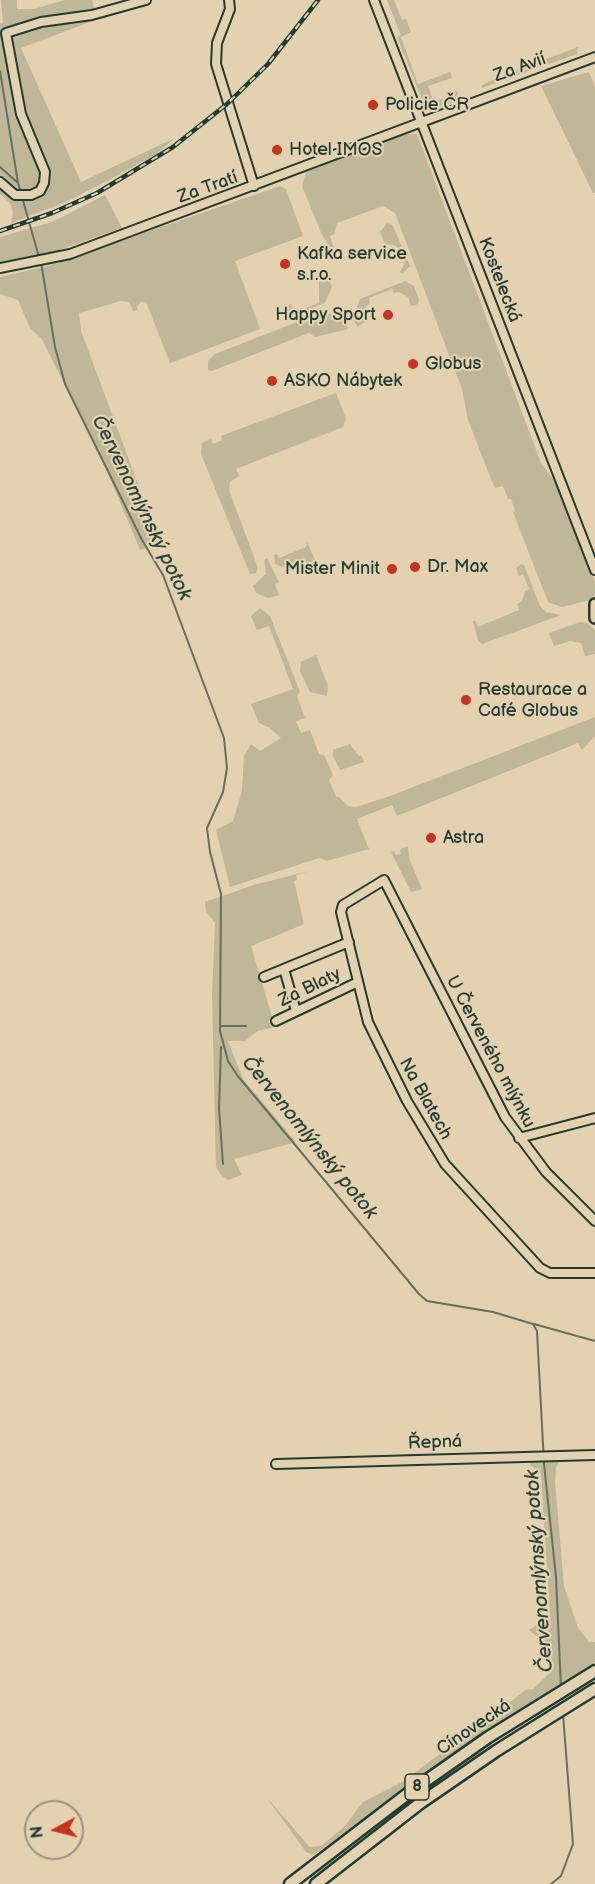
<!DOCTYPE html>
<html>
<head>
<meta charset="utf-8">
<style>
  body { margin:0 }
  #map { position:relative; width:595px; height:1884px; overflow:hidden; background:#e4d1af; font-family:"Balsamiq Sans",sans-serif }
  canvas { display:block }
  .north { position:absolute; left:24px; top:1800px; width:60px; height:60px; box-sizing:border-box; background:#e4d1af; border:2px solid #95967e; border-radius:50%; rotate:263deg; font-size:16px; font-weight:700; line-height:24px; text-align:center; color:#1f3d34 }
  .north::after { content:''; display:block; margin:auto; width:21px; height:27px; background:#c8321e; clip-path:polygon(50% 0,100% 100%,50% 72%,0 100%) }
</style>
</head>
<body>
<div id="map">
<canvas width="595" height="1884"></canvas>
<div class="north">N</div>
</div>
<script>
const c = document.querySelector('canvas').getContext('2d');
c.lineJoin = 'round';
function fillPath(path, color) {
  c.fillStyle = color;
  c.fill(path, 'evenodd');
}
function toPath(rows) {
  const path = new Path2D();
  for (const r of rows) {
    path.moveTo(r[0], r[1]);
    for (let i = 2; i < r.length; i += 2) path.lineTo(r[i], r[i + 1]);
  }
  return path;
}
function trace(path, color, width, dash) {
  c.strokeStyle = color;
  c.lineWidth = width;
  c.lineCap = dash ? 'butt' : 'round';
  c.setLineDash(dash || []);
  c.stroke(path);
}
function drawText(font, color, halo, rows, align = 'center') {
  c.font = font + ' "Balsamiq Sans",sans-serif';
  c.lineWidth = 4.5;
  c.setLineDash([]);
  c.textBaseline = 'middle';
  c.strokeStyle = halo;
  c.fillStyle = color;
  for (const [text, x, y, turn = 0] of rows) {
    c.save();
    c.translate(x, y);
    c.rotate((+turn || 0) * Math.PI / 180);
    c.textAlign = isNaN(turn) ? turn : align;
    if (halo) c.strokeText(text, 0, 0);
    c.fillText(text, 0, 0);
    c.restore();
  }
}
fillPath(toPath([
  [1,0,17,0,17,9,34,9,65,0,92,0,98,19,21,48,81,182,175,138,156,154,109,180,66,202,11,223,13,212,10,203,0,194,0,24,3,23],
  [387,0,394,0,402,20,406,19,411,32,401,37,418,84,450,72,452,78,428,86,434,102,455,94,454,89,458,93,457,101,436,108,424,104,397,37,401,35],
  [578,47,577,54,482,88,482,85,501,76],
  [589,72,595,87,595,193,593,193,541,86],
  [405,134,417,134,541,463,557,485,595,582,595,594,590,600,562,607,548,602,513,512,515,511,511,499,508,499,503,486,495,488,491,479,468,420,462,389,395,213,383,206,337,223,334,234,330,236,334,248,330,248,322,235,302,186,306,172],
  [280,186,286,189,303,236,235,261,260,329,170,363,146,302,141,302,137,307,138,310,133,311,129,302,121,301,79,313,81,331,160,543,140,550,107,471,42,339,30,328,18,300,0,294,0,277,48,266],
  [105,195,122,228,50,253,0,262,0,237,52,222],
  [387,223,393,226,410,266,403,273,400,272,405,263,400,249,394,245,385,244,380,232],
  [327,276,332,287,325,303,294,314,288,312,287,306,291,304,294,312,319,303,319,278],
  [405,281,414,286,419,299,418,304,411,306,408,297,399,292,394,293,392,289,369,298,370,302,365,308,365,322,357,327,353,317,360,299],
  [323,312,345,318,348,329,315,337,309,333,212,371,208,370,208,361,215,354],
  [336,393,346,419,343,427,236,469,239,476,230,482,229,490,258,568,256,573,250,574,201,454,202,443,211,439,213,444,222,440,221,436],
  [307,542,316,562,315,566,310,566,301,560,282,567,275,564,274,555,277,554,279,558,306,547],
  [267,558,279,582,275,584,279,595,268,598,256,593,253,586,266,574,264,560],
  [521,564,524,565,540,606,546,612,561,615,482,644,478,640,473,622,475,620,478,627,519,610,517,604,522,601,525,591,529,589,523,574,519,576,516,568],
  [260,608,270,616,300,692,297,696,305,718,296,721,301,733,310,730,319,754,324,755,333,775,329,780,336,797,339,797,348,806,356,807,390,796,595,717,595,736,582,750,578,743,397,816,392,805,357,819,369,849,327,861,319,858,230,887,216,830,233,821,242,791,244,756,251,744,260,751,281,738,270,728,259,723,251,704,293,689,269,626,257,630,251,616],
  [580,622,587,623,595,630,595,654,585,656,581,643,570,641,554,646,549,633],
  [316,655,328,686,327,696,310,692,300,671,301,662],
  [350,744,359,756,361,755,364,762,340,770,333,756,333,750],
  [408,846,409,858,422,889,411,892,391,852,394,851,396,855,401,854,400,849],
  [314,870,296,875,297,880,294,881,304,924,251,946,275,1027,258,1031,245,1041,228,1041,243,1079,296,1142,234,1159,242,1175,228,1180,221,1175,216,1166,212,994,215,923,206,911,205,902,257,884],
  [524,1459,560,1460,556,1468,555,1482,564,1586,578,1628,589,1642,595,1642,595,1662,451,1755,314,1855,306,1852,267,1798,310,1847,321,1846,345,1826,363,1802,402,1782,526,1690,533,1689,551,1672,549,1646,529,1630,550,1616,541,1474]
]), '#c0b698');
trace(toPath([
  [0,71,18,183],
  [0,167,18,183,39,257],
  [41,262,55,347,65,384,142,540,163,575,224,738,227,768,223,792,207,828,210,852,221,894,220,1031,228,1061,237,1075,419,1294,427,1301,493,1312,533,1324,537,1331,544,1464,556,1577,561,1688],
  [220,1026,246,1026],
  [221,1047,219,1109,223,1164],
  [534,1324,595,1341],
  [551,1884,561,1876,573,1844,563,1714]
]), '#63715f', 2);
const minor = toPath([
  [229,0,230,9,217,43,216,64,254,186],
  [374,0,595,570],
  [0,182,15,195,31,195,40,191,44,183,45,172,21,114,6,33,41,22,92,15,146,0],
  [0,268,70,254,595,57],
  [284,969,296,1011],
  [264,977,349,942],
  [276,1021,358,982],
  [519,1138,595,1118],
  [595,1221,546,1172,505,1117,384,880,343,905,341,912,368,1022,407,1101,445,1164,540,1268,550,1273,595,1273],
  [276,1464,595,1455]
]);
const major = toPath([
  [595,604,595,618]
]);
const highway = toPath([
  [290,1884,410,1792,487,1738,595,1671],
  [316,1884,419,1804,496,1751,595,1689]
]);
trace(minor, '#1f3d34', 12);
trace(major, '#1f3d34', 14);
trace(highway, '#1f3d34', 15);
trace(minor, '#e4d1af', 8);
trace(major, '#e4d1af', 9);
trace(highway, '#e4d1af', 10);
const rail = toPath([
  [0,231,52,213,97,193,173,147,227,104,268,64,318,0]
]);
trace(rail, '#1f3d34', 4.5);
trace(rail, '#e4d1af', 2, [7]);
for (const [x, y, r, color] of [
  [373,105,6,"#c8321e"],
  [277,150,6,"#c8321e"],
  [285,264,6,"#c8321e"],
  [388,315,6,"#c8321e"],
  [413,364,6,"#c8321e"],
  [272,381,6,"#c8321e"],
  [415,567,6,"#c8321e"],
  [392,569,6,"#c8321e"],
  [466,700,6,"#c8321e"],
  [431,838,6,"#c8321e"]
]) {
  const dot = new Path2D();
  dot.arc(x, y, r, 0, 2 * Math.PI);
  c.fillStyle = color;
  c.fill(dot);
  trace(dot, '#e4d1af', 2);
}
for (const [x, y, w] of [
  [417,1787,24]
]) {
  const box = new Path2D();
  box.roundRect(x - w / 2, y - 13, w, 26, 4.5);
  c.fillStyle = '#e4d1af';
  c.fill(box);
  trace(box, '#1f3d34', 1.5);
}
drawText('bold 16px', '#1f3d34', null, [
  ["8",417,1787]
]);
drawText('18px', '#1f3d34', '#e4d1af', [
  ["Za Avií",520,68,-20],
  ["Za Tratí",208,188,-20],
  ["Kostelecká",499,280,69],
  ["Za Blaty",310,988,-26],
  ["U Červeného mlýnku",490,1052,62],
  ["Na Blatech",425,1099,61],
  ["Řepná",435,1443,-2],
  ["Cínovecká",474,1728,-34]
]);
drawText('18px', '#1f3d34', '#e4d1af', [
  ["Policie ČR",385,105],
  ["Hotel IMOS",289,150],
  ["Kafka service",297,254],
  ["s.r.o.",297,275],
  ["Happy Sport",376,315,"right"],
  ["Globus",425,364],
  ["ASKO Nábytek",284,381],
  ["Dr. Max",427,567],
  ["Mister Minit",380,569,"right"],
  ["Restaurace a",478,690],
  ["Café Globus",478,711],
  ["Astra",443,838]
], 'left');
drawText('italic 20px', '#2a463b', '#e4d1af', [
  ["Červenomlýnský potok",141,508,64],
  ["Červenomlýnský potok",309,1138,51],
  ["Červenomlýnský potok",540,1571,-94]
]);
</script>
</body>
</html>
